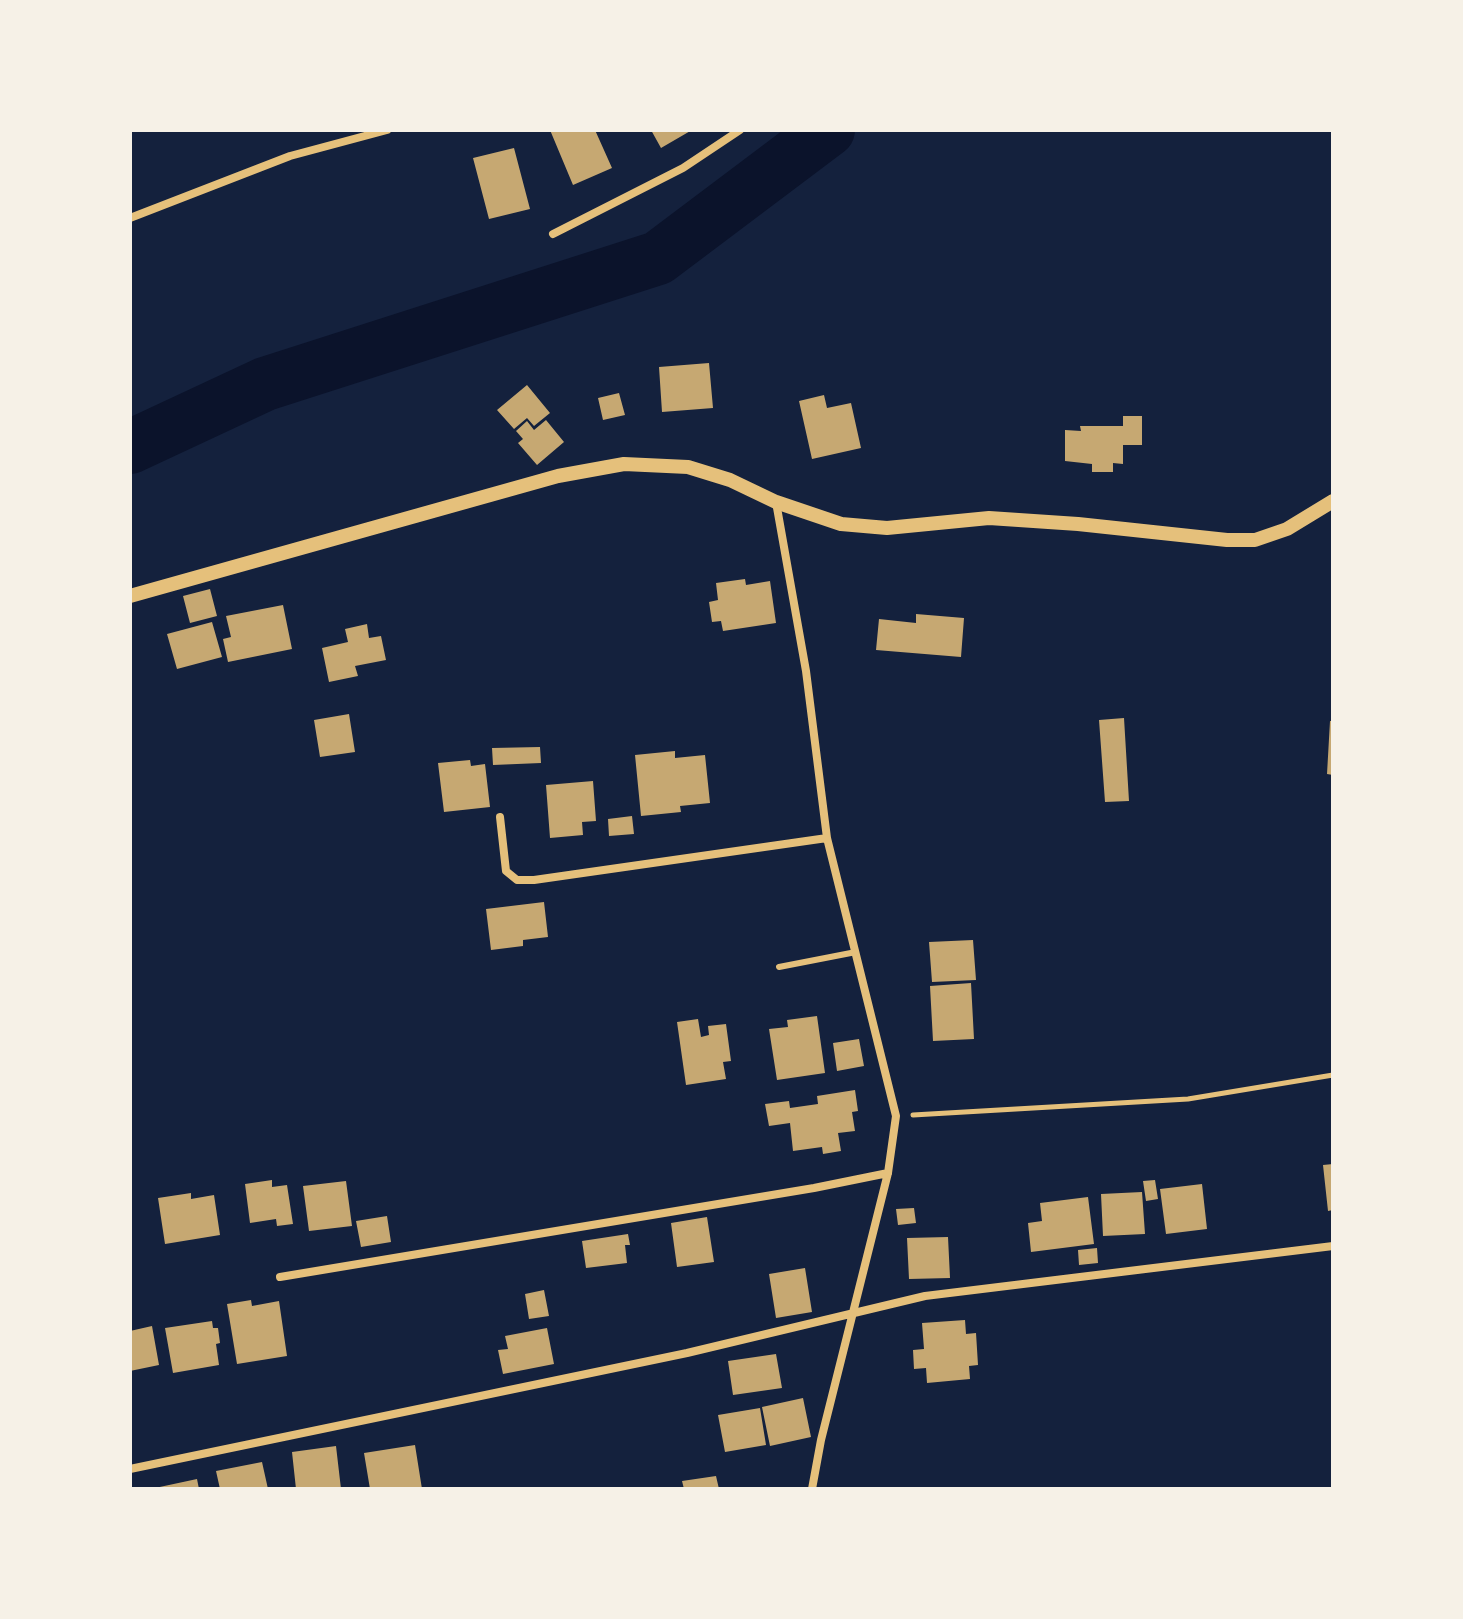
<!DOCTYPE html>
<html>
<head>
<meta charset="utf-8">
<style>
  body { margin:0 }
  #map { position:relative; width:1463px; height:1619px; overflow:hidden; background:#14213d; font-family:"Space Grotesk",sans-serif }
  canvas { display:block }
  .frame { position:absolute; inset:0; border:132px solid #f6f1e7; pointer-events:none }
</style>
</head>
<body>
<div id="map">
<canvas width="1463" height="1619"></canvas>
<div class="frame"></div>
</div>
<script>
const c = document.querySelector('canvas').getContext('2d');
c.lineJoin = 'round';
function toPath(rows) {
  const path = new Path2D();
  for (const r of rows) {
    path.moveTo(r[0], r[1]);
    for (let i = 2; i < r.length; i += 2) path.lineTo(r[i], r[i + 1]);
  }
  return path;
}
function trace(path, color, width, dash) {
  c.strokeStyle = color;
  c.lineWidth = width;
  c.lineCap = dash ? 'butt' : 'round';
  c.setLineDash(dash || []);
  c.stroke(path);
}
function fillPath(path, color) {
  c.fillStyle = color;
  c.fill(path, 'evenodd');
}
trace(toPath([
  [130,447,265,384,658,258,828,130]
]), '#0b132b', 54);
fillPath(toPath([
  [550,130,595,130,612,168,573,185],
  [651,130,692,130,661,148],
  [514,148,530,209,489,219,473,158],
  [709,363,713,408,662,412,659,367],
  [527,385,550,413,534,426,527,418,514,429,497,410],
  [619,393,625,415,603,420,598,398],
  [824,395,827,408,851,403,861,448,812,459,799,401],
  [1123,416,1142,416,1142,445,1123,445,1123,464,1113,463,1113,472,1092,472,1092,464,1065,461,1065,430,1081,431,1080,426,1123,426],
  [546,420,564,442,537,465,518,443,523,439,516,431,527,421,534,430],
  [745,579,746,585,770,581,776,623,723,631,721,621,712,622,709,602,718,600,716,583],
  [210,589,217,616,190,623,183,596],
  [283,605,292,649,228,662,223,639,231,637,226,616],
  [916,614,964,618,961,657,876,650,879,619,916,623],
  [212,622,222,657,177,669,167,634],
  [367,624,369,638,381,636,386,660,355,666,358,676,329,682,322,648,348,642,345,629],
  [349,714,355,752,320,757,314,720],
  [1124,718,1129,801,1105,802,1099,720],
  [1330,721,1333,721,1333,775,1327,774],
  [540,747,541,763,493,765,492,748],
  [675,751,675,758,705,755,710,803,680,806,681,812,641,816,635,755],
  [470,760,471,766,485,764,490,807,444,812,438,763],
  [593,781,596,821,582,822,583,835,550,838,546,785],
  [632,816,634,834,609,836,608,819],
  [544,902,548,937,523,940,523,946,491,950,486,909],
  [973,940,976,980,932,982,929,942],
  [971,983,974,1039,933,1041,930,986],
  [817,1016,825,1073,777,1080,769,1029,788,1027,787,1020],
  [698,1019,701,1037,709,1035,708,1026,726,1024,731,1061,723,1062,726,1079,686,1085,677,1022],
  [859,1039,864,1066,837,1071,833,1043],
  [855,1090,858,1111,852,1112,855,1131,838,1133,841,1151,823,1154,822,1147,793,1151,790,1123,769,1126,765,1104,789,1101,790,1108,818,1104,817,1096],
  [1333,1164,1333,1210,1328,1211,1323,1165],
  [272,1180,272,1187,287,1185,293,1224,277,1226,276,1219,250,1223,245,1184],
  [1155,1180,1158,1199,1146,1201,1143,1181],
  [346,1181,352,1226,309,1231,303,1186],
  [1202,1184,1207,1229,1166,1234,1160,1189],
  [1142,1192,1145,1234,1103,1236,1101,1194],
  [191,1193,191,1199,214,1195,220,1235,165,1244,158,1198],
  [1088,1197,1094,1244,1031,1252,1028,1223,1042,1221,1040,1203],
  [914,1208,916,1223,898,1225,896,1209],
  [387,1216,391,1242,361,1247,356,1221],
  [707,1217,714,1262,677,1267,671,1223],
  [628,1234,630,1245,625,1245,627,1263,586,1268,582,1241],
  [948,1237,950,1278,909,1279,907,1238],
  [1097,1248,1098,1263,1079,1265,1078,1250],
  [805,1268,812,1312,776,1318,769,1274],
  [544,1290,549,1316,529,1319,525,1294],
  [251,1300,252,1306,279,1301,287,1356,237,1364,227,1304],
  [965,1320,966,1334,976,1333,978,1365,969,1366,970,1379,927,1383,926,1368,914,1369,913,1350,924,1349,922,1323],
  [212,1321,213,1328,218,1328,220,1343,216,1344,219,1365,173,1373,165,1328],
  [152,1326,159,1365,130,1371,130,1331],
  [547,1328,554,1364,503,1374,498,1350,508,1349,505,1336],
  [776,1354,782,1388,733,1395,728,1361],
  [803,1398,811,1437,770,1446,762,1407],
  [760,1408,766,1445,725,1452,718,1415],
  [415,1445,422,1489,370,1489,364,1453],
  [336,1446,341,1489,296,1489,292,1452],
  [262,1462,268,1489,220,1489,216,1471],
  [716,1476,719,1489,684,1489,682,1481],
  [197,1479,199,1489,155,1489,155,1488]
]), '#c6a872');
trace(toPath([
  [913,1115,1188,1099,1333,1075]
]), '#e5c07b', 5);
trace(toPath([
  [779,967,856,952]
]), '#e5c07b', 6);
trace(toPath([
  [130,218,290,156,387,130],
  [553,234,683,168,740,130],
  [776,502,806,671,827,838,896,1116,888,1173,821,1440,812,1489],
  [500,817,506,871,517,880,534,880,827,838],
  [280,1277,814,1188,888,1173],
  [130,1469,687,1353,925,1296,1333,1246]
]), '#e5c07b', 8);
trace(toPath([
  [130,596,558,476,624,464,688,467,730,480,776,502,841,524,887,528,989,518,1078,524,1227,540,1255,540,1287,529,1333,501]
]), '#e5c07b', 14);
</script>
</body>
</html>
